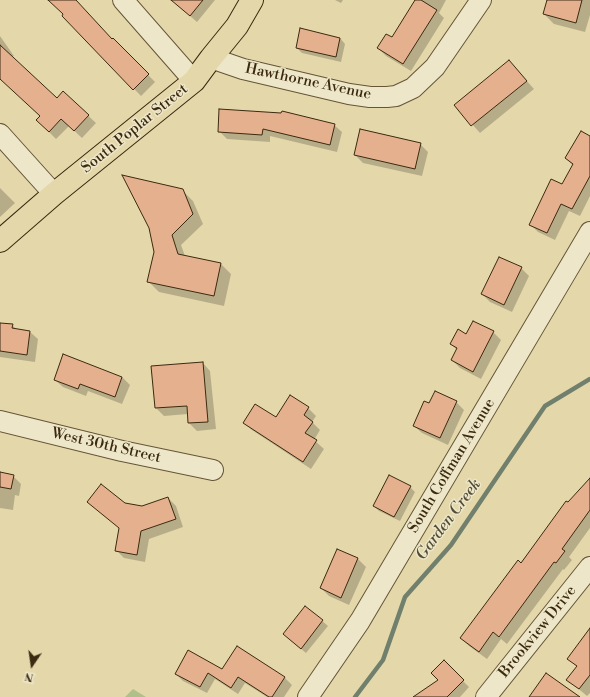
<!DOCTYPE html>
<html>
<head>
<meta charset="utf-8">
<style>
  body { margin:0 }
  #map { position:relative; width:590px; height:697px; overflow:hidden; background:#e4d8ab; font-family:"Libre Bodoni",serif }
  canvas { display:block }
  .north { position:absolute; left:12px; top:645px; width:40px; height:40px; -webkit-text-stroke:3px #ede6c8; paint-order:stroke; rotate:193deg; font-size:11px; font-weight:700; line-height:16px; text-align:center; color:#3b2910 }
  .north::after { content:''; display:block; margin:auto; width:14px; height:18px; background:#3b2910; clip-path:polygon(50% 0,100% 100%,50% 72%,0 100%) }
</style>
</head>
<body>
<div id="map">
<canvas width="590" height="697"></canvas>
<div class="north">N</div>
</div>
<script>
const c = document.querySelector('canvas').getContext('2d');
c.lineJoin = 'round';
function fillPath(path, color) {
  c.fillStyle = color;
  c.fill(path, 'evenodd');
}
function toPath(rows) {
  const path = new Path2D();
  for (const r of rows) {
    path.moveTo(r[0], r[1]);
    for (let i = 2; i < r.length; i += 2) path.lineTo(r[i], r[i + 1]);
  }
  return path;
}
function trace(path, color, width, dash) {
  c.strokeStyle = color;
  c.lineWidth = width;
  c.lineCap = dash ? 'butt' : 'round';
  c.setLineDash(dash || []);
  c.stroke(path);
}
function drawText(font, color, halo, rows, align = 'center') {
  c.font = font + ' "Libre Bodoni",serif';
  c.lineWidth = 3;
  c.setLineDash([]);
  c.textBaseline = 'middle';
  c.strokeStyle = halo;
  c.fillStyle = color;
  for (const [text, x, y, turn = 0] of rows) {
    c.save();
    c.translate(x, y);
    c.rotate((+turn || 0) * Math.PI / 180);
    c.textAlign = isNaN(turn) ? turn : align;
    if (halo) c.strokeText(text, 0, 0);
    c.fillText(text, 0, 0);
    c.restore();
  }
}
fillPath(toPath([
  [133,689,146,697,125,697]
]), '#b1bf8b');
fillPath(toPath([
  [49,0,76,0,76,1,112,40,113,39,155,82,141,96,63,16,65,15],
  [172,0,215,0,197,22],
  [335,0,343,0,341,3],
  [416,0,446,0,439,13,444,18,411,71,386,56,378,48,392,38],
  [548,0,590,0,590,15,585,32,554,24,544,14],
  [301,30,340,38,345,44,341,62,302,53,297,48],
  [0,36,14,56,12,57,57,99,63,92,96,123,82,138,69,126,56,139,37,120,41,116,0,78],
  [509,61,534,89,480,133,455,105],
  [334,125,342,132,337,152,270,136,270,142,227,139,219,131],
  [590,137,590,196,580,216,569,211,555,240,538,232,530,224,562,185,573,166,566,158],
  [420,144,428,152,422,176,363,163,355,155],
  [0,188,15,203,0,217],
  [182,190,193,201,203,224,181,245,185,256,221,264,231,274,224,306,159,292,148,281],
  [521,268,529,276,512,312,490,302,482,294],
  [0,324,12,325,17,330,30,332,38,339,35,362,0,357],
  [493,332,501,340,481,379,460,368,452,360,457,350,451,344,467,335],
  [203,363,210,371,216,429,197,431,189,423,188,414,164,416,156,408],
  [122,377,130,385,122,404,88,391,86,396,63,387,55,380],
  [456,402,464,410,448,445,422,433,414,426,430,405],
  [308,408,316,416,312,422,320,430,314,440,324,449,311,469,252,430,244,423,276,418],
  [0,473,13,476,21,484,19,496,15,495,13,510,0,508],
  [590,480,590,528,569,557,572,560,564,570,563,569,507,644,501,639,487,659,469,646,461,638,568,503],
  [410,487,415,492,400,521,379,511,374,506],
  [168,498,176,506,183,527,149,539,145,562,124,558,116,550,120,529,97,509,125,504,142,507],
  [338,550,358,559,366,567,349,605,329,596,321,588],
  [306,607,328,626,306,653,289,639],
  [590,632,590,693,587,696,568,680,577,667,568,658],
  [237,647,285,678,292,685,284,697,267,697,245,683,238,694,215,679,207,693,183,681,176,674,223,670],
  [444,662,469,687,460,697,415,697,440,680]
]), '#0003');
trace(toPath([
  [355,697,383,660,405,597,451,545,545,406,590,379]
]), '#71806c', 4.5);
const building = toPath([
  [48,0,76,0,112,39,113,38,149,74,133,90,62,16,63,14,48,0],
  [171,0,203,0,190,16,171,0],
  [415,0,421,0,437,10,403,64,377,48,386,34,392,37,415,0],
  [547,0,582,0,576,23,543,14,547,0],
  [300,28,340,38,336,57,296,48,300,28],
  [0,45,57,98,63,91,89,115,74,131,61,119,49,132,36,120,40,116,0,79,0,45],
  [509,60,527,81,471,126,454,105,509,60],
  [219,109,281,113,282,111,335,124,330,145,263,129,262,135,218,132,219,109],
  [360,129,421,143,415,169,354,155,360,129],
  [581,131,590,136,590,176,572,209,561,204,547,233,529,225,551,179,562,184,573,164,565,158,581,131],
  [122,175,183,189,193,214,172,235,178,254,221,263,214,296,147,282,154,252,149,228,122,175],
  [499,257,522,267,504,305,481,294,499,257],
  [473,321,494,331,473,372,451,360,457,348,450,344,458,329,466,334,473,321],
  [0,323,13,324,12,328,30,331,27,355,0,351,0,323],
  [63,354,122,377,115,397,80,384,78,389,54,380,63,354],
  [203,362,208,422,188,423,187,406,155,408,151,366,203,362],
  [435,391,457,401,440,438,413,426,424,401,429,403,435,391],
  [290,395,309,407,304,415,313,422,305,433,317,440,303,462,243,423,255,404,276,417,290,395],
  [0,472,14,475,11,489,0,487,0,472],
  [389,475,411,486,394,517,373,506,389,475],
  [590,478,590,510,562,549,565,551,556,563,554,562,499,637,493,632,479,652,460,638,518,560,521,563,566,501,568,502,590,478],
  [101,484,125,503,142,506,168,497,176,519,141,531,137,555,115,551,119,528,87,502,101,484],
  [337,549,358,558,341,598,320,588,337,549],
  [305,606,323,620,301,649,283,634,305,606],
  [590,628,590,675,579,689,566,680,577,666,567,659,590,628],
  [237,646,285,677,272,697,269,697,238,677,231,688,208,673,200,687,175,674,188,650,222,669,237,646],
  [444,660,464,680,447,697,413,697,438,680,431,673,444,660],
  [546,673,580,697,529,697,546,673]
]);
fillPath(building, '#e4b08e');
trace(building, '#3b2910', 1);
const minor = toPath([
  [123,0,194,81],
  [211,58,243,69,349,94,370,97,387,97,396,96,413,88,435,67,481,0],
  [0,134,54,194],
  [0,421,122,451,213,470],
  [308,697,360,621,590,232],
  [486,697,590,567]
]);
const major = toPath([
  [0,241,54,194,194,81,211,58,237,26,252,0]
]);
trace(minor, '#655537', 22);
trace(major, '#3b2910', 24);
trace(minor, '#ede6c8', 20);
trace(major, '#e4d8ab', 22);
drawText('15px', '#3b2910', '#ede6c8', [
  ["Hawthorne Avenue",308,82,12],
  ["South Poplar Street",135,129,-39],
  ["West 30th Street",106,446,13],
  ["South Coffman Avenue",452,466,-59],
  ["Brookview Drive",538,632,-51]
]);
drawText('italic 16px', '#524d36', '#ede6c8', [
  ["Garden Creek",449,520,-53]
]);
</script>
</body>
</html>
